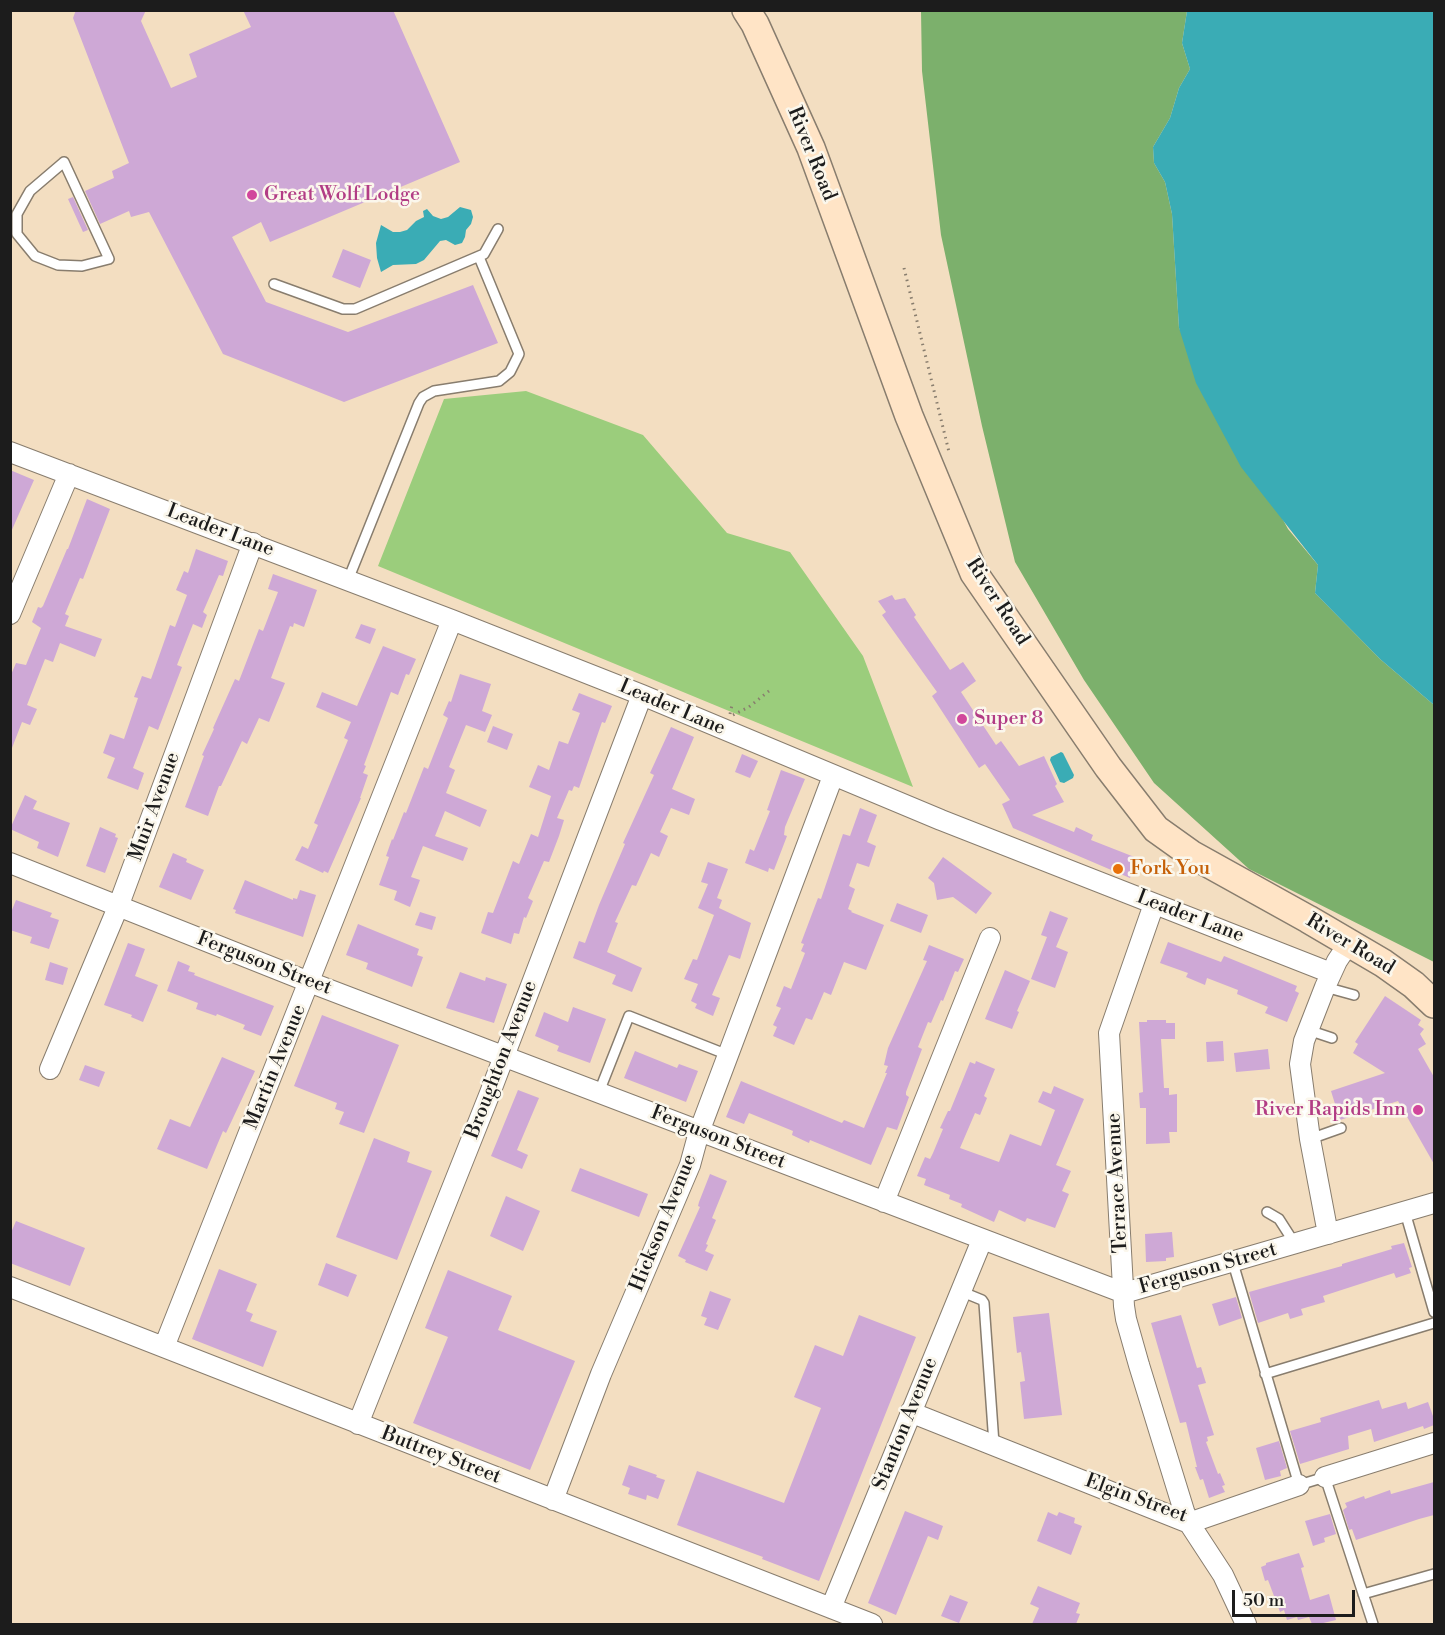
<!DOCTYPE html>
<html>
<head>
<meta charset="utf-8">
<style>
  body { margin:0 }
  #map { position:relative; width:1445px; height:1635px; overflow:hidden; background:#f3dec1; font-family:"Libre Bodoni",serif }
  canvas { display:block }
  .frame { position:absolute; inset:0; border:12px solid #1c1c1c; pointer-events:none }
  .scale { position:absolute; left:1232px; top:1590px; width:123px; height:27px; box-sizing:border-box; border:3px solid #1c1c1c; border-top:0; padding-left:8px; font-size:18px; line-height:21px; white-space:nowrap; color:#1c1c1c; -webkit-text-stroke:4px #fbf7ec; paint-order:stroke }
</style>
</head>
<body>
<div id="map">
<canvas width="1445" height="1635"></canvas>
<div class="frame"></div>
<div class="scale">50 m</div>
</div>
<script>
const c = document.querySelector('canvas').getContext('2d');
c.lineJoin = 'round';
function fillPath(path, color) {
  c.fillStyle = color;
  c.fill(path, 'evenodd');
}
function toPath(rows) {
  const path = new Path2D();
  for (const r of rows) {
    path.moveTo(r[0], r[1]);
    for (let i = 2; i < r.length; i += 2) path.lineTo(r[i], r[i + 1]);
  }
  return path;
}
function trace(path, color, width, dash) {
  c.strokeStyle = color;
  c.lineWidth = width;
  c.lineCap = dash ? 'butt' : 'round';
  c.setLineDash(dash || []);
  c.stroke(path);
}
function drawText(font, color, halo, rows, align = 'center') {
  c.font = font + ' "Libre Bodoni",serif';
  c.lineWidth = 5;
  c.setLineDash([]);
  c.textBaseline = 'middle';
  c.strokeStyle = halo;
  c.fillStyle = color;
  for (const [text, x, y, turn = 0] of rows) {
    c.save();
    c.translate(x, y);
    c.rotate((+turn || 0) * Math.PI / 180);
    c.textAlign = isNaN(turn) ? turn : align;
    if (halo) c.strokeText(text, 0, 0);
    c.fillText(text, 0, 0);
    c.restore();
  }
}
fillPath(toPath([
  [526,391,643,435,727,533,790,552,863,656,913,787,378,566,444,399]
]), '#9bcd7c');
fillPath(toPath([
  [921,11,1187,11,1182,43,1190,69,1179,88,1170,118,1153,147,1154,163,1165,182,1172,214,1179,328,1288,529,1318,565,1315,593,1380,659,1434,705,1434,962,1249,869,1154,783,1084,680,1015,562,982,426,941,235,922,71]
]), '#7cb06c');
fillPath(toPath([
  [1187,11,1434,11,1434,705,1380,659,1315,593,1318,565,1241,467,1196,383,1179,328,1172,214,1165,182,1154,163,1153,147,1170,118,1179,88,1190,69,1182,43],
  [460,207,471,210,473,217,471,224,466,230,465,237,462,243,455,245,446,240,440,241,424,260,416,264,393,265,381,272,377,258,376,243,381,225,393,232,400,232,407,230,416,221,424,217,423,211,427,209,433,216,441,219,448,217],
  [1061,752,1063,753,1074,775,1073,778,1064,783,1060,782,1050,760,1051,757]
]), '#3aacb5');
fillPath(toPath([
  [76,10,146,10,141,21,171,88,197,77,189,54,251,27,243,10,393,10,460,162,270,242,261,222,232,237,266,302,348,332,473,285,498,343,344,402,223,354,149,212,131,217,129,211,100,224,85,191,114,178,112,171,129,163,73,18],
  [73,197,88,230,83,232,68,199],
  [343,249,371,260,360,288,332,277],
  [10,470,34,480,11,532,10,531],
  [87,499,110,509,83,579,80,578,65,614,69,616,65,626,102,639,95,657,60,643,53,662,45,659,27,705,37,709,30,725,22,722,12,748,10,748,10,677,16,663,26,665,41,628,32,622,38,607,41,608,43,606,67,549,68,549],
  [196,549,228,561,223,576,219,575,203,612,207,615,202,628,193,624,177,665,182,667,158,730,149,726,133,768,144,773,138,790,107,778,115,758,103,753,110,734,124,739,138,698,134,697,142,676,151,679,170,625,175,627,187,595,176,590,184,571,188,573],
  [273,574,317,590,304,627,294,623,293,627,290,626,271,678,285,683,269,722,259,718,247,744,242,741,221,786,219,786,208,816,185,807,204,756,202,755,214,729,213,728,235,679,239,681,259,629,263,631,278,592,268,589],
  [892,595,895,600,905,598,916,615,914,617,950,670,963,662,970,672,976,681,961,692,996,745,1001,741,1019,766,1044,756,1057,784,1055,786,1064,802,1032,815,1074,832,1076,827,1093,835,1091,840,1137,858,1130,878,1013,828,1002,804,1010,800,985,764,979,768,932,696,937,692,882,615,886,612,878,601],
  [361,624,376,629,370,644,355,638],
  [383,646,416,659,409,675,406,674,398,695,391,692,364,765,366,766,363,773,368,775,360,798,361,798,328,873,324,871,323,873,295,860,302,846,308,849,318,825,314,823,348,740,344,738,351,722,316,707,322,692,357,706],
  [460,674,491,684,482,711,492,715,485,732,466,725,449,767,455,770,446,793,487,810,480,827,445,811,435,836,468,848,463,861,423,846,411,877,420,880,410,907,394,900,397,891,379,885,389,857,386,856,392,839,393,840,404,812,406,813,424,767,428,769,448,718,443,715,449,701,451,702],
  [579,693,612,706,605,723,602,722,579,788,574,786,572,791,569,790,557,818,564,820,559,836,549,862,544,861,528,898,533,901,526,918,524,917,519,934,514,933,511,944,481,933,488,912,493,913,513,861,519,864,531,834,538,837,551,796,529,787,538,765,549,770,559,741,568,744,580,713,572,710],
  [493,726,513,734,507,750,487,742],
  [671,727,694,737,672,789,695,799,689,815,671,808,660,832,668,836,659,857,651,853,636,886,632,885,615,922,618,923,607,952,642,968,632,992,612,984,616,975,573,958,579,941,585,943,599,905,625,844,623,843,654,775,650,773],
  [742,754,758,761,750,778,735,772],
  [781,770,805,779,785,827,784,835,787,836,774,870,769,868,768,872,745,863,750,849,754,851,770,811,767,810],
  [25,795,37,801,33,809,70,823,58,857,37,848,39,842,10,829],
  [860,808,877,815,867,842,876,846,869,867,857,863,849,886,855,889,848,909,852,911,851,912,884,925,866,970,844,962,831,995,824,992,812,1020,806,1018,794,1045,773,1036,777,1027,773,1025,781,1008,776,1006,784,986,791,989,805,953,801,951,804,944,801,943,818,898,821,899,843,834,850,836],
  [100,827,116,834,115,837,118,838,105,873,86,866],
  [173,853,187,859,186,862,204,870,191,900,159,887],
  [943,857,992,893,976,914,953,897,937,900,934,883,928,878],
  [708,862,728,869,717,898,722,900,719,908,751,923,740,959,729,955,712,995,720,998,713,1016,695,1008,697,1004,691,1001,698,984,684,979,693,959,697,960,714,915,698,908,708,884,701,882],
  [245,880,293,900,293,898,297,899,300,890,316,895,303,937,235,913,236,910,233,909],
  [16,900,52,913,50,917,59,920,49,949,30,943,32,937,10,930,10,915],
  [897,903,928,915,921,933,890,921],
  [1050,911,1068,918,1056,947,1068,952,1055,988,1031,979,1047,937,1041,935],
  [420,912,436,917,432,930,415,925],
  [358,924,419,949,417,955,423,957,412,987,366,969,368,963,346,955],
  [1168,942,1221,962,1224,956,1297,986,1295,991,1299,993,1287,1022,1265,1013,1268,1007,1237,994,1238,990,1207,978,1205,985,1186,977,1188,973,1160,963],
  [128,943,145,949,135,976,158,985,143,1022,131,1017,132,1015,104,1005],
  [929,945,964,959,958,972,955,971,943,1001,941,1000,931,1023,928,1022,918,1047,922,1049,906,1092,906,1095,909,1097,897,1130,887,1127,871,1165,810,1140,809,1143,792,1135,793,1131,749,1113,744,1124,726,1117,741,1081,842,1123,844,1120,864,1128,887,1073,885,1073,888,1066,884,1065,888,1048,927,961,923,960],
  [178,961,190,966,188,971,195,973,194,975,274,1006,261,1036,243,1029,245,1025,217,1014,216,1016,196,1009,198,1003,167,991],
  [50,962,68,968,63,985,45,980],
  [1005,970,1030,981,1017,1011,1019,1012,1012,1029,985,1019],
  [460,972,485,981,486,977,507,984,494,1023,446,1008],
  [1385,996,1421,1020,1418,1025,1424,1029,1420,1034,1426,1044,1418,1049,1434,1077,1434,1164,1398,1101,1340,1120,1331,1091,1385,1073,1353,1053,1358,1044,1355,1042],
  [573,1007,606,1019,590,1063,557,1051,559,1046,535,1036,544,1012,568,1022],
  [322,1015,399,1045,364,1133,339,1124,344,1112,335,1109,337,1103,294,1086],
  [1147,1020,1166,1020,1166,1023,1175,1023,1175,1039,1161,1039,1164,1088,1169,1088,1169,1095,1177,1094,1177,1132,1169,1132,1170,1143,1146,1144,1146,1108,1140,1108,1139,1093,1143,1092,1139,1022,1147,1022],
  [1223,1041,1224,1061,1207,1062,1206,1042],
  [1268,1049,1270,1069,1236,1072,1234,1053],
  [635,1051,677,1068,679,1064,698,1071,686,1102,624,1078],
  [222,1057,255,1071,226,1133,223,1131,207,1169,157,1149,170,1119,190,1127],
  [976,1061,995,1069,984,1096,987,1098,980,1115,975,1113,960,1148,999,1162,1010,1134,1041,1146,1055,1110,1038,1102,1043,1091,1051,1094,1054,1086,1084,1099,1056,1165,1071,1171,1062,1191,1069,1194,1055,1228,1027,1218,1025,1222,999,1210,994,1222,961,1207,962,1204,949,1199,950,1195,924,1185,926,1179,917,1176,925,1157,930,1159,933,1153,943,1129,940,1128,948,1111,950,1111,970,1062,975,1064],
  [85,1065,105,1072,99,1087,79,1080],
  [518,1090,539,1098,517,1150,528,1155,522,1169,491,1156],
  [374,1138,410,1152,407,1162,432,1171,397,1260,336,1237],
  [580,1168,648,1194,639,1217,571,1191],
  [710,1174,727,1181,712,1218,716,1220,706,1244,708,1245,705,1251,714,1255,707,1271,685,1262,686,1260,678,1256,700,1207,698,1206,699,1202],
  [506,1196,540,1211,523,1251,490,1236],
  [16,1221,85,1248,70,1286,10,1263,10,1235],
  [1172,1232,1174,1257,1166,1258,1166,1261,1146,1262,1145,1234],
  [1404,1243,1412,1267,1409,1268,1411,1273,1396,1278,1394,1273,1323,1296,1325,1302,1301,1309,1303,1315,1290,1319,1288,1313,1258,1323,1249,1292,1342,1266,1342,1264,1392,1249,1391,1246],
  [326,1263,357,1275,348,1297,318,1285],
  [219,1269,257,1284,246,1311,253,1314,250,1321,277,1331,263,1367,192,1339],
  [448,1270,512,1296,498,1330,575,1361,530,1470,413,1423,448,1337,425,1328],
  [710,1291,731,1299,718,1330,704,1325,707,1318,701,1316],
  [1236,1297,1242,1318,1219,1326,1212,1304],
  [1049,1313,1062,1415,1024,1419,1020,1382,1025,1381,1021,1352,1017,1353,1013,1317],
  [859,1315,916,1337,819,1581,762,1559,763,1557,677,1525,697,1471,784,1503,821,1408,794,1397,815,1345,843,1356],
  [1181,1315,1197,1368,1201,1367,1206,1383,1198,1385,1214,1435,1207,1437,1208,1441,1206,1442,1218,1474,1220,1473,1225,1485,1222,1486,1225,1492,1209,1498,1203,1479,1200,1480,1195,1467,1197,1467,1186,1422,1180,1423,1151,1323],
  [1379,1400,1382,1409,1406,1402,1408,1409,1428,1402,1434,1419,1434,1425,1424,1429,1423,1426,1374,1442,1371,1429,1348,1436,1349,1449,1300,1464,1290,1431,1321,1422,1320,1418],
  [1279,1441,1287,1468,1280,1471,1281,1476,1265,1480,1256,1448],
  [629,1465,657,1475,656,1477,665,1480,658,1499,647,1495,646,1500,628,1494,630,1488,622,1485],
  [1434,1482,1434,1515,1419,1519,1356,1540,1352,1529,1349,1530,1343,1510,1347,1507,1345,1503,1364,1496,1365,1499,1390,1490,1391,1494],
  [905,1511,943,1526,938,1540,928,1536,896,1615,868,1603],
  [1048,1512,1057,1516,1059,1512,1075,1518,1074,1523,1082,1526,1071,1555,1037,1541],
  [1330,1514,1336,1534,1324,1538,1325,1542,1313,1546,1305,1521],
  [1299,1553,1304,1567,1301,1568,1310,1600,1329,1594,1336,1620,1319,1624,1312,1624,1309,1617,1298,1620,1297,1617,1287,1620,1284,1610,1280,1612,1268,1580,1265,1581,1261,1567,1266,1565,1266,1563],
  [1038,1586,1080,1603,1076,1613,1080,1614,1076,1624,1032,1624,1039,1608,1030,1604],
  [950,1595,968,1602,959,1623,941,1616]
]), '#cea8d6');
const lane = toPath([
  [64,162,109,259,82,266,58,265,35,256,17,234,17,214,30,191,64,162],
  [274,284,343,309,355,309,484,254,498,229],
  [348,580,419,403,423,397,434,391,499,381,510,372,519,354,479,257],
  [1325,987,1354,995],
  [1308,1030,1332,1038],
  [599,1092,629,1016,728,1055],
  [1310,1139,1341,1128],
  [1267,1212,1279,1219,1295,1244],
  [1405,1212,1434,1312],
  [1233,1263,1299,1485,1325,1477,1373,1624],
  [960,1291,982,1300,984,1303,994,1444],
  [1265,1374,1434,1323],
  [1363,1594,1434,1574]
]);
const street = toPath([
  [10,452,452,620,642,695,941,820,1331,973],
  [10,614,69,474],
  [10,863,309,982,1124,1293,1434,1203],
  [1154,904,1109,1033,1124,1306,1126,1319,1139,1365,1184,1511,1189,1523,1223,1575,1246,1624],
  [50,1069,118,907,253,543],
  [884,1202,990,938],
  [1328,1234,1310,1139,1300,1064,1304,1041,1325,987,1337,961,1349,943],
  [10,1287,872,1624],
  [164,1347,452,620],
  [910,1412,1189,1523,1299,1485],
  [358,1424,490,1093,642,695],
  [1325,1477,1434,1443],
  [553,1500,601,1374,690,1165,699,1132,833,776],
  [831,1608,982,1240]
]);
const secondary = toPath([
  [746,10,755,24,811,148,909,416,974,573,1108,767,1156,829,1191,854,1308,919,1383,963,1414,985,1434,1004]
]);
trace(lane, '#887d6e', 12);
trace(street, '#887d6e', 22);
trace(secondary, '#887d6e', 30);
trace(toPath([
  [904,268,949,452],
  [730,714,732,705],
  [733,715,749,707,769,691]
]), '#887d6e', 3, [1.5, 4.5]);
trace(lane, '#fff', 9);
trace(street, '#fff', 20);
trace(secondary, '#ffe4c6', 27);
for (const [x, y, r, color] of [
  [252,195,6,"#d1479c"],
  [962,719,6,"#d1479c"],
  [1118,869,6,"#e8710a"],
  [1418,1110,6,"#d1479c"]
]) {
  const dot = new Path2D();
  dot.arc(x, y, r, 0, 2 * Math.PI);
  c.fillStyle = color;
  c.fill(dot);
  trace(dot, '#fbf7ec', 2);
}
drawText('20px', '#1c1c1c', '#fbf7ec', [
  ["River Road",811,154,68],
  ["Leader Lane",220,531,21],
  ["River Road",997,602,57],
  ["Leader Lane",672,708,23],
  ["Muir Avenue",155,807,-70],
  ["Leader Lane",1190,917,21],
  ["River Road",1350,945,31],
  ["Ferguson Street",264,964,21],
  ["Broughton Avenue",502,1060,-69],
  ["Martin Avenue",276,1067,-68],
  ["Ferguson Street",718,1138,21],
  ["Terrace Avenue",1118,1183,-93],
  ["Hickson Avenue",664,1223,-68],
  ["Ferguson Street",1208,1269,-16],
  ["Stanton Avenue",906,1424,-68],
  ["Buttrey Street",441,1456,21],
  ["Elgin Street",1136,1499,20]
]);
drawText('20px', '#b23c85', '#fbf7ec', [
  ["Great Wolf Lodge",264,195],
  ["Super 8",974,719],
  ["River Rapids Inn",1406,1110,"right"]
], 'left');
drawText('20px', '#c56008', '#fbf7ec', [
  ["Fork You",1130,869]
], 'left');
</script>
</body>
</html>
